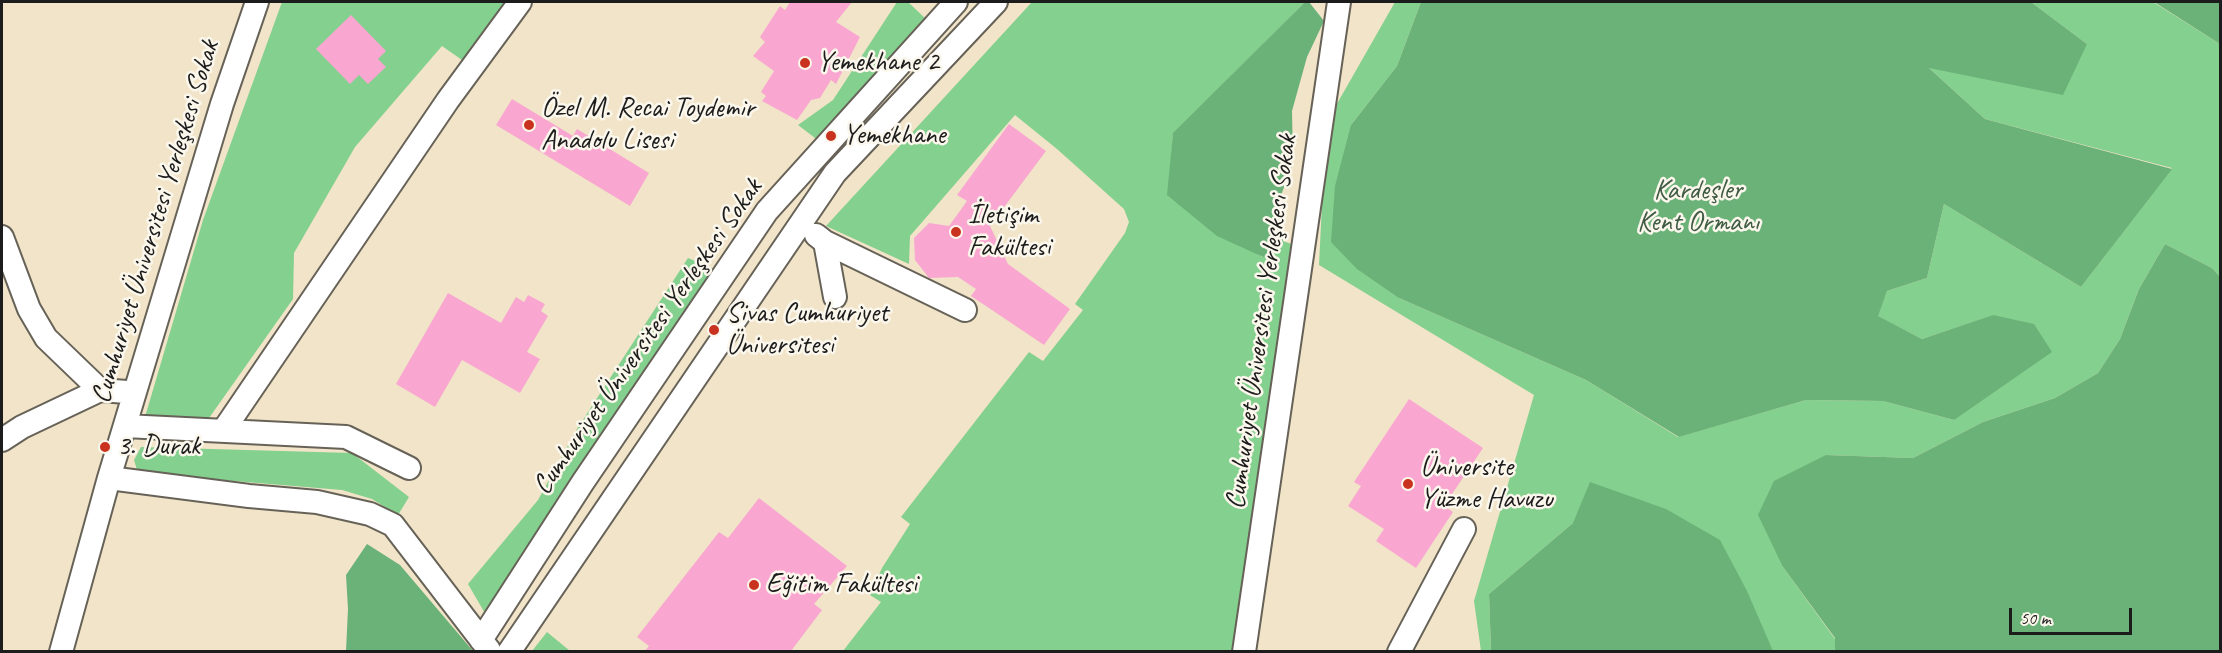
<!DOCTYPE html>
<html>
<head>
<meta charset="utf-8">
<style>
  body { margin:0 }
  #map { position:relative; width:2222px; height:653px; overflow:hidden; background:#f1e4c8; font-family:Caveat,sans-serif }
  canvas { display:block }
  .frame { position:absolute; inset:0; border:3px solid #1c1c1c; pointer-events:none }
  .scale { position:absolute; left:2009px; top:608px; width:123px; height:27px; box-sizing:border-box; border:3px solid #1c1c1c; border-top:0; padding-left:8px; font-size:18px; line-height:21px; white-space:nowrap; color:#1c1c1c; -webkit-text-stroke:4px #fbf7ec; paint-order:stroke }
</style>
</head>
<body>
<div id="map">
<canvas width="2222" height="653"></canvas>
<div class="frame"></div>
<div class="scale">50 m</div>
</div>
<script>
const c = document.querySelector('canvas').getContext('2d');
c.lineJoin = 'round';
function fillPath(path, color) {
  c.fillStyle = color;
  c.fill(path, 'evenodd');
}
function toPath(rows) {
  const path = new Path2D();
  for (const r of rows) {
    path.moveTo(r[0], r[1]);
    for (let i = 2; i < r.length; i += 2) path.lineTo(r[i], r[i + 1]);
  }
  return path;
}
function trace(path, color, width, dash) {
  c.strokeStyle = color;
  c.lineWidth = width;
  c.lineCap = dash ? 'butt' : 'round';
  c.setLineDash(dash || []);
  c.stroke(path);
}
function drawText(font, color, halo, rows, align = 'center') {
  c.font = font + ' Caveat,sans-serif';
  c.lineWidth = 5;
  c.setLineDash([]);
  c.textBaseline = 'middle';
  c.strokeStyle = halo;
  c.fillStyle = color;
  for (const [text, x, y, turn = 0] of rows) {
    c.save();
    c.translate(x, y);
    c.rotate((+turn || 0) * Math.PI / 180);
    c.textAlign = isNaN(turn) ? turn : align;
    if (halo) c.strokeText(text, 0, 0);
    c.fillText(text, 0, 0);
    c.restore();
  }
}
fillPath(toPath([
  [282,2,506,2,462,60,442,46,355,147,294,253,293,299,209,418,145,417,203,220],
  [897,2,908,2,927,20,819,141,798,125,833,100],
  [1032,2,1305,2,1173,134,1168,195,1262,257,1283,241,1294,245,1233,651,843,651,881,602,870,595,882,568,910,524,901,517,1029,352,1043,361,1083,310,1075,304,1125,233,1129,222,1124,209,1057,149,1015,115,910,236,909,264,826,226],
  [1395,2,1421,2,1397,66,1351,125,1399,298,1586,380,1678,437,1806,400,1883,401,1954,420,1994,315,1922,339,1877,316,1887,291,1927,278,1944,204,2081,287,2172,168,1985,119,1928,67,2087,44,2031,2,2153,2,2220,44,2220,277,2212,268,2165,244,2139,289,2120,339,2098,373,2055,398,1983,422,1913,458,1826,455,1783,567,1835,639,1835,651,1773,651,1765,636,1573,523,1489,594,1491,651,1481,651,1474,601,1534,395,1319,265,1326,123],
  [688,258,717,270,486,615,468,584,538,500,577,429],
  [141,447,352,453,409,497,398,515,372,499,342,490,138,473,134,460],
  [547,632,570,651,532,651]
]), '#84d08e');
fillPath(toPath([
  [1305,2,1309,2,1324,21,1307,57,1292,111,1293,163,1280,198,1283,241,1263,257,1217,236,1167,195,1173,133],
  [1421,2,2031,2,2087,44,2063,95,1929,68,1985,119,2172,169,2081,287,1944,204,1927,278,1887,291,1878,316,1922,339,1993,315,2034,324,2052,352,1954,420,1883,401,1806,400,1679,437,1586,380,1399,298,1357,269,1331,242,1335,186,1351,125,1397,66],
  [2154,2,2220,2,2220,44],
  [2165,244,2212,268,2220,277,2220,651,1835,651,1835,638,1783,567,1758,515,1774,481,1826,455,1913,458,1983,422,2055,398,2098,373,2120,339,2139,289],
  [1590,482,1666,509,1720,540,1747,591,1773,651,1491,651,1489,594,1573,523],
  [367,544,400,565,473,651,346,651,348,609,346,575]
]), '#6bb279');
fillPath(toPath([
  [790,2,852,2,836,22,860,37,836,84,831,80,820,98,811,100,797,120,762,101,766,96,761,92,774,71,753,56,765,42,760,37,780,6,785,10],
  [351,15,386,51,378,59,386,67,368,84,359,75,350,84,316,49],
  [512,99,573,136,577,129,649,173,630,206,496,125],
  [1009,124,1046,151,990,226,1008,264,1070,309,1044,345,971,296,976,289,958,277,929,278,915,260,914,238,929,223,949,226,967,201,957,195],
  [448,293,501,323,516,297,524,302,528,295,545,304,541,311,548,316,527,352,540,359,520,393,462,360,435,407,396,384],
  [1409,399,1483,448,1444,506,1453,512,1416,568,1376,541,1384,529,1348,506,1361,486,1354,482],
  [759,498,847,566,814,604,822,610,791,651,645,651,649,646,637,637,719,532,728,538]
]), '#f9a7d0');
const minor = toPath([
  [816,235,825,242,835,297],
  [2,237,29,309,46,338,100,390],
  [825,242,965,310],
  [125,426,346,437,409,468],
  [223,431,448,100,520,2],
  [2,440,22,427,100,390,127,392],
  [109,478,249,496,317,502,370,514,393,525,489,650],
  [481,640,583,482,767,211,956,2],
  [61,652,109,478,222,104,257,2],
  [509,652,835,173,996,2],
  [1244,652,1339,2],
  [1399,652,1464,529]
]);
trace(minor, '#676258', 26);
trace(minor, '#fff', 22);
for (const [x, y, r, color] of [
  [805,63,6,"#c8321e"],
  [529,125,6,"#c8321e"],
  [831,136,6,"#c8321e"],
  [956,232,6,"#c8321e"],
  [714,330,6,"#c8321e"],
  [105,447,6,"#c8321e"],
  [1408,484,6,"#c8321e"],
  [754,585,6,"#c8321e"]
]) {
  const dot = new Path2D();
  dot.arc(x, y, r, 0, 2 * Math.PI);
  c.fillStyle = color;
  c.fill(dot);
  trace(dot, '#fbf7ec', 2);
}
drawText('28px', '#1c1c1c', '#fbf7ec', [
  ["Yemekhane 2",817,63],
  ["Özel M. Recai Toydemir",541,109],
  ["Anadolu Lisesi",541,141],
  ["Yemekhane",843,136],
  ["İletişim",968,216],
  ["Fakültesi",968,248],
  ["Sivas Cumhuriyet",726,314],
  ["Üniversitesi",726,346],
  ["3. Durak",117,447],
  ["Üniversite",1420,468],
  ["Yüzme Havuzu",1420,500],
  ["Eğitim Fakültesi",766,585]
], 'left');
drawText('28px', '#405b44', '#fbf7ec', [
  ["Kardeşler",1698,191],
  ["Kent Ormanı",1698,223]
]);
drawText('28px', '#1c1c1c', '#fbf7ec', [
  ["Cumhuriyet Üniversitesi Yerleşkesi Sokak",156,222,-73],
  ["Cumhuriyet Üniversitesi Yerleşkesi Sokak",1262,322,-82],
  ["Cumhuriyet Üniversitesi Yerleşkesi Sokak",648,337,-55]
]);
</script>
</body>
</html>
